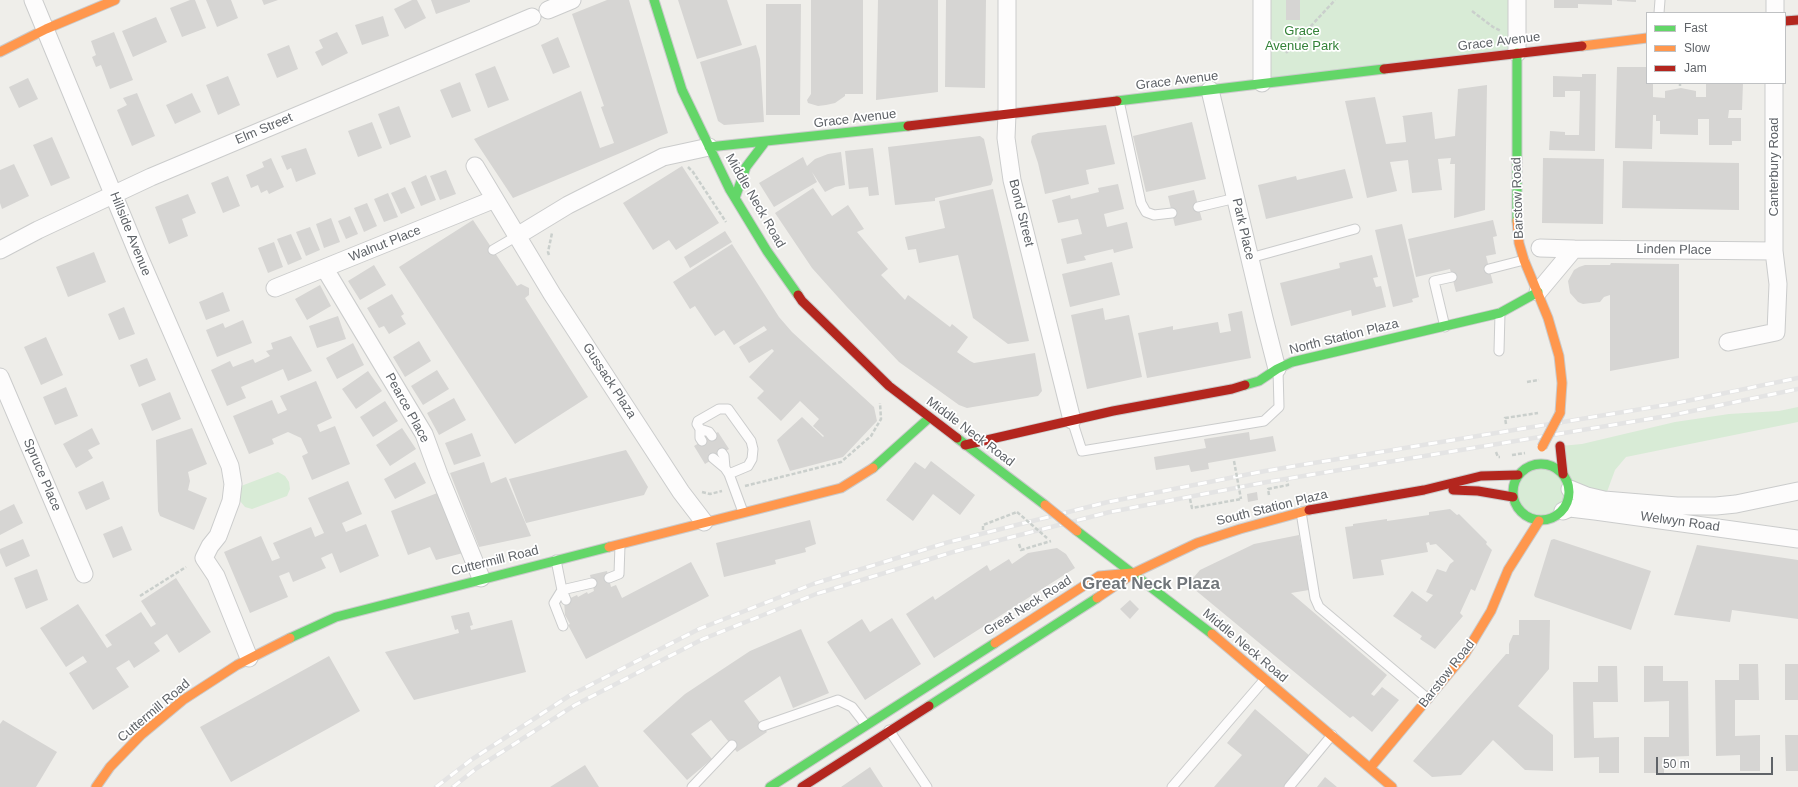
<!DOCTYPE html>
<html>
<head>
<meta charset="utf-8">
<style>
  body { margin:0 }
  #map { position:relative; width:1798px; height:787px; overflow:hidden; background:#efeeea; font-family:Helvetica,sans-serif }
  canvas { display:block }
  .legend { position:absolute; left:1646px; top:12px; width:140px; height:72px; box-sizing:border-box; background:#fff; border:1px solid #bfc1c3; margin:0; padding:5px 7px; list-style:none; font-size:12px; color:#5f6368 }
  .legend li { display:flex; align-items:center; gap:8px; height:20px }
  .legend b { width:20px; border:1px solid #bfc1c3 }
  .scale { position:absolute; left:1656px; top:757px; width:117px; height:18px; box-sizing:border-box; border:2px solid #5f6368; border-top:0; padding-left:5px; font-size:12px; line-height:14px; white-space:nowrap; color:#5f6368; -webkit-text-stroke:3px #fff; paint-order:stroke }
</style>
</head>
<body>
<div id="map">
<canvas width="1798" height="787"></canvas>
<ul class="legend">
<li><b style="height:5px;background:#63d668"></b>Fast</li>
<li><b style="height:5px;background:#ff974d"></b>Slow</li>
<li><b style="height:5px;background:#b3261e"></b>Jam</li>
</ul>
<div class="scale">50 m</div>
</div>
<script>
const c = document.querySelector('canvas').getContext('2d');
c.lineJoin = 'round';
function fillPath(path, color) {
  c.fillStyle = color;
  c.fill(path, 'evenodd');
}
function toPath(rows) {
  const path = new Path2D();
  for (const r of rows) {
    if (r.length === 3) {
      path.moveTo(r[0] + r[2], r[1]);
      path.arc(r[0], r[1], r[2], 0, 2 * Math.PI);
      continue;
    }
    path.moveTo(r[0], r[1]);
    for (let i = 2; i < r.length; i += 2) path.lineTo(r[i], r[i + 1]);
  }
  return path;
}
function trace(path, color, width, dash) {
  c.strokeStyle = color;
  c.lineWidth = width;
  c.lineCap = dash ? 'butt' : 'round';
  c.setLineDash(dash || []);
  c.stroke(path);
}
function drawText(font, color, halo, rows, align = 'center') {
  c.font = font + ' Helvetica,sans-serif';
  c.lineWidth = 3.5;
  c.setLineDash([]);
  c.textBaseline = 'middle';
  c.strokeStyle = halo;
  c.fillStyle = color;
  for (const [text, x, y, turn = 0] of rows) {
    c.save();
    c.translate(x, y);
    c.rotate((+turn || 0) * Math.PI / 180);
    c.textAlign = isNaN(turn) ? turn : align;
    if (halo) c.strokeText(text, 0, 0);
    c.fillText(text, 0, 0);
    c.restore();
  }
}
fillPath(toPath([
  [1262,0,1517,0,1517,53,1273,82,1262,61],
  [1798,407,1798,422,1626,457,1615,470,1604,500,1570,489,1569,499,1566,507,1557,516,1552,519,1546,520,1531,519,1524,515,1515,503,1514,482,1525,469,1533,465,1541,464,1557,468,1561,446,1582,444,1675,422,1729,414,1779,411],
  [278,472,285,476,289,482,290,489,287,496,252,509,245,507,240,501,241,486]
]), '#d8ebd6');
fillPath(toPath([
  [190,0,195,0,206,28,182,37,170,8],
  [206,0,231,0,238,18,217,27],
  [262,0,278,0,264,5],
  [412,0,417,0,426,18,405,29,394,9],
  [431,0,470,0,470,2,436,14],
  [607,0,629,0,668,133,513,198,474,139,581,91,600,148,614,143,601,107,604,106,572,14],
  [678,0,727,0,742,45,697,59],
  [811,0,863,0,863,94,845,94,845,96,835,103,826,105,818,106,808,103,807,100,811,94],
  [878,0,938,0,938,92,876,100],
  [946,0,986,0,985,88,945,87],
  [1286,0,1300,0,1300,20,1286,20],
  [1554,0,1612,0,1612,5,1578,4,1578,8,1554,8],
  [1617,0,1636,0,1636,2,1617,1],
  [766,4,801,4,800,115,766,115],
  [383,16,389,36,362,45,355,25],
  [156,17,167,42,133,57,122,31],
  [114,32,133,80,110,89,101,65,96,67,92,57,96,55,91,41],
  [337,32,348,53,322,66,315,52,323,48,319,40],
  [558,37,570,67,553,74,541,45],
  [289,45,298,69,277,78,267,54],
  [756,45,760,59,764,122,724,125,718,121,700,62],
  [495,66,509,100,488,108,475,74],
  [1617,67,1647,67,1647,83,1653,83,1653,97,1665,98,1665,91,1681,88,1696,91,1696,97,1706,97,1706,83,1743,83,1742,110,1729,110,1728,118,1741,118,1741,141,1732,141,1732,145,1709,145,1709,119,1698,119,1698,135,1660,134,1660,121,1656,121,1656,115,1653,115,1652,149,1615,148],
  [1582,74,1596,74,1595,151,1549,150,1550,131,1565,132,1565,135,1579,135,1580,91,1565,91,1565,97,1553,97,1553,76,1582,77],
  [228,76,240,105,218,115,206,85],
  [28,78,38,99,19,108,9,87],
  [460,82,471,111,452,118,440,90],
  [1487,85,1485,210,1454,218,1455,164,1450,164,1451,158,1438,159,1442,190,1412,193,1408,160,1390,162,1397,191,1367,198,1345,101,1375,97,1386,144,1406,142,1403,117,1402,116,1432,112,1435,139,1455,136,1458,89],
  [137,93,155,136,132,146,117,110,127,105,123,98],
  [192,93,201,112,175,124,166,105],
  [399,106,411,137,390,145,378,114],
  [372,122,382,148,358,157,348,131],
  [1192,122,1206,179,1146,192,1133,136],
  [1106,125,1115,164,1086,170,1089,184,1045,194,1038,163,1031,142,1032,136,1038,133],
  [980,136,984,139,993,180,991,185,935,198,935,201,895,205,888,147],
  [52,137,70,178,51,186,33,145],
  [306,148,316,174,296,182,291,168,287,170,281,156],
  [873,148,879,195,869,196,868,187,849,189,845,151],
  [841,152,845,185,835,187,825,192,812,172,817,182,774,207,759,183,803,157,807,166,815,159,828,154],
  [271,158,284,187,269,194,267,190,261,193,258,185,251,188,246,175,264,167,262,162],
  [1543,158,1604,159,1603,224,1542,223],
  [1623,161,1739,163,1739,210,1622,208],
  [14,164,29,196,2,209,0,203,0,170],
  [682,166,719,223,676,250,669,240,653,250,623,203],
  [1345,169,1353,198,1266,219,1258,185,1296,176,1297,180],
  [446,170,456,194,440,200,430,176],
  [426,175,436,200,421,206,411,182],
  [228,176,240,206,223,213,211,183],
  [1118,184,1124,209,1104,214,1107,227,1127,222,1133,248,1114,253,1113,249,1084,256,1086,260,1067,264,1061,239,1082,234,1078,219,1058,223,1052,200,1070,195,1071,199,1099,192,1098,188],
  [405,187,415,208,401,214,391,193],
  [813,188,832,216,848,205,864,229,857,232,888,269,881,275,905,300,908,295,950,327,952,324,968,337,957,352,970,361,974,363,1035,353,1042,391,1038,396,967,408,959,405,899,362,846,306,812,268,775,213],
  [993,189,1006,244,1029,341,1008,344,973,318,958,255,919,263,916,249,908,250,905,237,945,228,939,201],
  [1194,190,1202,220,1175,226,1168,196],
  [388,193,398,217,384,222,374,199],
  [188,194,196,213,182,219,188,236,169,244,155,207],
  [367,203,377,226,364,232,354,208],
  [350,216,358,234,346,239,338,221],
  [331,218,340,242,324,248,316,224],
  [473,220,517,286,521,284,529,288,529,295,525,298,588,397,515,444,399,267],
  [1493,220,1497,236,1493,237,1496,254,1486,256,1493,283,1456,292,1450,269,1416,277,1408,239],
  [1402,224,1419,297,1412,299,1413,302,1393,307,1375,230],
  [310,227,320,250,306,256,296,232],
  [725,231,732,242,690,268,684,257],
  [291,234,302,259,288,265,277,239],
  [274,242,283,267,268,273,258,248],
  [732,244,779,317,792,332,874,407,877,421,843,457,790,471,777,440,802,417,823,437,824,436,813,426,819,419,800,401,781,421,757,398,764,391,749,377,774,351,772,349,749,363,739,347,767,330,764,326,734,345,724,330,715,336,695,306,690,309,673,282],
  [94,252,106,282,68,297,56,267],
  [1372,255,1378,277,1373,278,1376,287,1381,286,1386,307,1352,316,1351,310,1291,326,1280,283,1340,268,1339,263],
  [1112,262,1120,295,1070,307,1062,274],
  [1611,263,1679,264,1679,358,1610,371,1610,295,1604,297,1600,302,1583,304,1578,302,1570,293,1568,281,1574,270,1579,267,1585,265,1610,265],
  [374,265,386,285,360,300,348,281],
  [320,285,331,306,307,320,295,299],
  [223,292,230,311,206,320,199,302],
  [392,294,404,314,401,316,406,324,389,334,384,326,379,328,367,308],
  [124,307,135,334,119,340,108,314],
  [1103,308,1105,320,1129,315,1142,377,1087,389,1071,315],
  [1242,311,1251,358,1147,378,1138,333,1173,326,1173,330,1218,322,1220,333,1231,331,1228,314],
  [338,316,346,339,317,348,309,326],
  [243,320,252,343,217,357,206,330,223,323,225,328],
  [291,336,312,371,288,381,283,369,241,387,246,398,227,406,211,370,230,361,233,367,253,359,255,363,270,356,266,351,273,349,271,343],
  [46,337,63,375,41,385,24,347],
  [419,341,431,361,405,377,393,357],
  [353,343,364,365,337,379,326,358],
  [147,358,156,380,139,387,130,365],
  [437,370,449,389,423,405,411,386],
  [368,371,382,391,356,409,342,389],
  [316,381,332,418,317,425,320,432,335,426,350,464,312,480,302,456,308,453,301,438,288,432,272,439,274,444,249,454,233,416,272,400,278,414,287,410,280,396],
  [66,387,78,416,55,425,43,397],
  [170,392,181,419,152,431,141,404],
  [454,398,466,420,439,435,427,413],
  [385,401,398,421,373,437,360,417],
  [92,428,100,444,88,450,93,458,76,468,63,444],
  [192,428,207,464,188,472,190,481,188,490,207,498,194,530,160,516,158,511,156,440],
  [402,428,416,449,390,466,376,445],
  [718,432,729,449,705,464,694,446],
  [1249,432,1250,440,1273,436,1276,451,1208,463,1209,469,1191,472,1189,465,1156,470,1154,457,1206,448,1204,439],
  [472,433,481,456,454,465,445,443],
  [626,450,648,487,644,495,526,523,509,479],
  [931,461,975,495,960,515,933,494,913,521,886,500,915,462,925,469],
  [415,462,426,483,395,499,384,479],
  [484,462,491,483,506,477,531,536,479,547,450,473],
  [103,481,110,499,86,510,78,492],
  [348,481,362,514,342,523,346,532,366,524,379,556,340,573,332,553,321,558,326,568,293,582,289,572,279,576,288,597,250,613,224,552,261,536,272,561,280,558,273,543,311,527,315,537,324,533,308,498],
  [440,492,463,553,436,560,430,547,408,555,391,511],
  [1257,492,1258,500,1248,502,1247,494],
  [14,504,23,523,0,535,0,511],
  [1450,509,1457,515,1459,514,1487,542,1486,544,1492,550,1475,591,1471,589,1460,613,1463,616,1435,649,1420,639,1422,636,1393,616,1412,591,1427,602,1433,595,1426,592,1437,569,1446,572,1450,564,1454,561,1436,544,1430,545,1429,542,1426,543,1428,552,1381,560,1384,575,1353,579,1345,527,1353,526,1353,524,1387,519,1387,521,1429,515,1429,512],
  [810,520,816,544,805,548,806,552,775,560,776,564,724,577,716,543],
  [122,526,132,550,113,558,103,534],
  [1299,535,1309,590,1291,593,1387,675,1371,694,1374,696,1382,687,1399,700,1372,732,1353,716,1350,718,1188,584,1200,570,1254,544],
  [23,539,30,556,6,567,0,553,0,549],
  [1554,539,1651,571,1631,630,1535,597,1534,595,1551,540],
  [1697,545,1798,560,1798,619,1732,610,1730,622,1674,615],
  [1057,548,1066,554,1075,568,934,658,906,614,933,596,935,600,987,565,990,571,1009,559,1012,564,1028,553],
  [691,562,709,596,586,659,568,625,570,624,565,615,564,601,577,595,578,597,587,592,588,594,594,591,590,575,607,571,611,587,616,585,622,598],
  [37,569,48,600,26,609,14,578],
  [176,578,211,632,179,653,167,634,154,643,160,651,134,668,129,660,116,668,129,687,93,710,69,673,87,662,83,656,66,667,40,628,78,604,107,648,112,645,105,635,141,612,151,627,156,624,141,601],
  [1130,600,1139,609,1130,619,1120,609],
  [469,612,473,625,470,626,471,630,512,620,526,672,414,700,385,652,459,633,458,629,455,630,451,616],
  [892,618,921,664,865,700,827,642,862,619,870,632],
  [1519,620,1550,620,1549,669,1518,706,1553,735,1553,771,1525,770,1493,740,1461,775,1432,777,1413,761,1506,654,1509,654,1509,644,1513,635,1519,635],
  [801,629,829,693,793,708,780,676,744,701,767,732,737,752,711,720,691,734,712,759,687,780,643,731,685,694,750,651],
  [329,656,360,711,231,782,200,727],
  [1739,664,1758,664,1759,700,1735,700,1735,736,1760,735,1760,771,1740,771,1740,755,1716,756,1715,680,1739,680],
  [1785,664,1798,664,1798,700,1785,700],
  [1598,666,1617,666,1618,702,1593,702,1594,738,1619,737,1619,773,1599,773,1599,757,1574,758,1573,682,1598,682],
  [1644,666,1663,666,1663,681,1688,681,1689,756,1664,757,1664,773,1644,773,1644,737,1669,737,1669,701,1644,702],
  [1255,709,1310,756,1284,787,1214,787,1242,755,1227,743],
  [3,720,57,752,36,787,0,787,0,724],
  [1785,735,1798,735,1798,771,1786,771],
  [585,765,599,787,550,787],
  [870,767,883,787,841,787],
  [1325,777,1337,787,1317,787]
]), '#d6d5d3');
const lane = toPath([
  [1659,13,1660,0],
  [1119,101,1141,203,1146,212,1154,215,1172,213],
  [1198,207,1236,198],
  [493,250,517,236],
  [1250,258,1355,229],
  [1489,269,1524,260],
  [1445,327,1434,281,1452,277],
  [1499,351,1500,313],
  [1072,420,1082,451,1264,421,1279,407,1278,370],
  [700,429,709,432,712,436],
  [702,441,700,438,700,429,697,424,698,421,719,409,728,409,751,441,753,449,752,459,748,466,729,474],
  [722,453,724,456,725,468],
  [713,458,725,468,729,474,743,512],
  [1301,512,1315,598,1319,607,1428,699],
  [556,560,562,590,566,600],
  [609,578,619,574,620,545],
  [563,626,554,603,562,590,592,583],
  [763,726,838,700,852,707,866,725],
  [889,730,927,787],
  [692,787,732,745],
  [1172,787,1265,679],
  [1289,787,1332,735]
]);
const street = toPath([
  [33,0,140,259,230,466,233,484,231,501,218,536,210,546,204,558,216,576,249,658],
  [1007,0,1007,114,1006,138,1012,180,1072,420],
  [548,10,572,0],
  [1775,13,1775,0],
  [1517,53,1517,0],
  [1262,83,1262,0],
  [1210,90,1264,318,1277,369],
  [475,166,552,294,681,492,704,522],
  [517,236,568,205,663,157,709,147],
  [1540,248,1574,249],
  [0,250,38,230,151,177,532,17],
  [325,269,424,434,439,475,481,578],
  [275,288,495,199],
  [1538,292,1574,249,1774,251],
  [1728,342,1776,332,1778,284,1774,251,1774,83],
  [0,377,84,574],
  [1570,489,1587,496,1604,500,1677,506,1716,506,1736,504,1798,491],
  [1563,511,1570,508,1595,511,1798,539]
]);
const fast = toPath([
  [654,0,682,90,730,190,767,251,798,295],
  [1517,53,1517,221],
  [1117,101,1384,69],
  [709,147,908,126],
  [735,198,746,167,765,142],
  [1245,385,1259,381,1277,369,1292,362,1500,313,1538,292],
  [957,438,1045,505],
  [1541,492,28],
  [873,468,929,418],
  [1077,531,1212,634],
  [290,638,336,617,609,547],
  [929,706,1097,598],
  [770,787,995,643]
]);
const slow = toPath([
  [1582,46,1647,38],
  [0,52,46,29,115,0],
  [1517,221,1519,243,1524,260,1548,318,1559,356,1562,383,1560,413],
  [609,547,841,488,873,468],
  [1097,598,1134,573,1197,543,1240,529,1309,510],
  [1212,634,1392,787],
  [995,643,1099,576,1132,573],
  [1370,768,1465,654,1491,611,1508,570,1539,521],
  [96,787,110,767,141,735,183,700,237,665,290,638]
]);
const jam = toPath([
  [1785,21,1798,20],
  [1384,69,1582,46],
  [908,126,1117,101],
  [798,295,802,301,889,386,957,438],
  [965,445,1113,411,1232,389,1245,385],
  [1560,446,1563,474],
  [1453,490,1478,491,1513,497],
  [1309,510,1424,490,1481,476,1518,475],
  [802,787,929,706]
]);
trace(lane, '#cbcccc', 11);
trace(street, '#cbcccc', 19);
trace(fast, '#cacacb', 11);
trace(slow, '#cacacb', 11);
trace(jam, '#cacacb', 11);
trace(toPath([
  [1472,11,1493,27,1501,31],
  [1286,53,1335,0],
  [1680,83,1680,86],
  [688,167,693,172,726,222],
  [549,255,548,252,552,233],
  [1527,382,1539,380],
  [1506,424,1505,418,1538,413],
  [1496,452,1498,457,1500,457],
  [1512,455,1525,453],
  [745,486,841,462,871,436,881,419,880,403],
  [702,492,710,494,722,491],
  [1269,495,1268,489,1288,485,1287,480],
  [1190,499,1192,508,1241,499],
  [983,530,983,525,1017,512],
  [1019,544,1021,550,1051,541],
  [140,596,186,567]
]), '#cacfcc', 2.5, [4, 2]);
trace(lane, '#fdfcfc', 9);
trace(street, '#fdfcfc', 17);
trace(fast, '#63d668', 9);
trace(slow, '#ff974d', 9);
trace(jam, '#b3261e', 9);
const rail = toPath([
  [436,787,471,760,569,696,699,629,813,584,949,542,1108,502,1265,471,1672,404,1798,378],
  [453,787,477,768,575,705,703,639,816,594,953,552,1110,512,1267,482,1673,415,1798,389]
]);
trace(rail, '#e4e4e4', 4.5);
trace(rail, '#fff', 3, [9]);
const slowBridge = toPath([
  [1542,447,1560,413],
  [1045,505,1077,531]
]);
trace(slowBridge, '#cacacb', 11, []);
trace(toPath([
  [1234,461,1241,499],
  [1017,512,1047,538]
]), '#cacfcc', 2.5, [4, 2]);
trace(slowBridge, '#ff974d', 9);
drawText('13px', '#348238', '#fff', [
  ["Grace",1302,31],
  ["Avenue Park",1302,46]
]);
drawText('13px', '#5f6368', '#fff', [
  ["Grace Avenue",1499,42,-7],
  ["Grace Avenue",1177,81,-7],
  ["Grace Avenue",855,119,-7],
  ["Elm Street",264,129,-23],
  ["Canterbury Road",1774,167,-90],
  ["Barstow Road",1518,198,-92],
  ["Middle Neck Road",755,201,60],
  ["Bond Street",1021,213,76],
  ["Park Place",1243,229,77],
  ["Hillside Avenue",130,234,68],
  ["Walnut Place",385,244,-22],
  ["Linden Place",1674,250,1],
  ["North Station Plaza",1344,337,-14],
  ["Gussack Plaza",609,381,57],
  ["Pearce Place",407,408,61],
  ["Middle Neck Road",970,432,37],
  ["Spruce Place",42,475,67],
  ["South Station Plaza",1272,508,-14],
  ["Welwyn Road",1680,522,8],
  ["Cuttermill Road",495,561,-14],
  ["Great Neck Road",1028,606,-32],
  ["Middle Neck Road",1245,646,40],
  ["Barstow Road",1447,674,-52],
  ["Cuttermill Road",154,711,-40]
]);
drawText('bold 17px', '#70757a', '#fff', [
  ["Great Neck Plaza",1151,584]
]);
</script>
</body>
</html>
